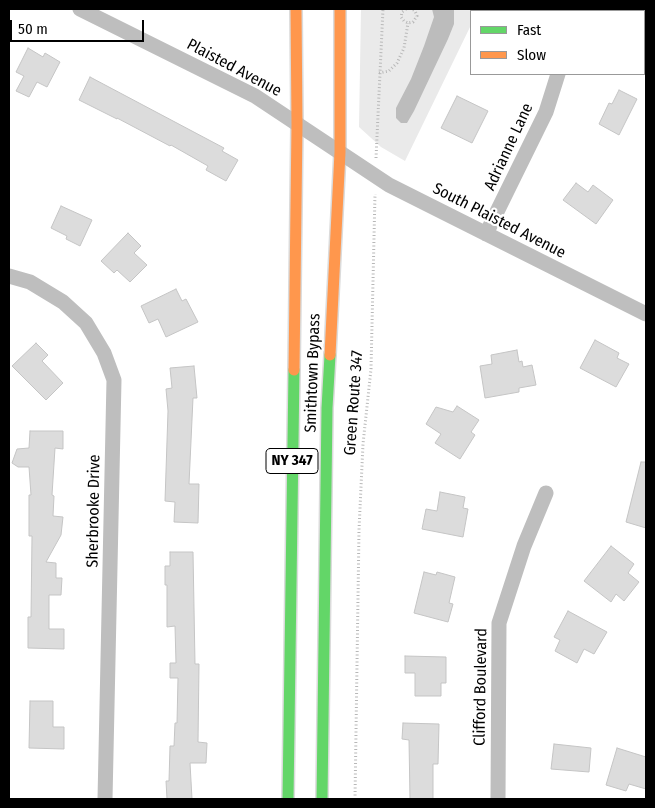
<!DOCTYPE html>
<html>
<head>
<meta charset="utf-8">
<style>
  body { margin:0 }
  #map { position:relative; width:655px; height:808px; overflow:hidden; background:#fff; font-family:"Fira Sans Condensed",sans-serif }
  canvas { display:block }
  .frame { position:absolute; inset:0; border:10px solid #000; pointer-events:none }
  .legend { position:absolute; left:470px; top:10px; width:175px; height:65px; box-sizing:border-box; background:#fff; border:1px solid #999; margin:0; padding:6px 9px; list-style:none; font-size:15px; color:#000 }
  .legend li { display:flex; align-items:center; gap:10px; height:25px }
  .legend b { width:25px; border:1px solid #999 }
  .scale { position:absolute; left:10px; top:20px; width:134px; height:22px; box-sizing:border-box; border:2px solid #000; border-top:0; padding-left:6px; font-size:15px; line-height:18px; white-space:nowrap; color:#000; -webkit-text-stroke:4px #fff; paint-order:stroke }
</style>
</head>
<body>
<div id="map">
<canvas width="655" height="808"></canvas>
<div class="frame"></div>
<ul class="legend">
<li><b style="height:6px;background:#63d668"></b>Fast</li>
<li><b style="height:6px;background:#ff974d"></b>Slow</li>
</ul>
<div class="scale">50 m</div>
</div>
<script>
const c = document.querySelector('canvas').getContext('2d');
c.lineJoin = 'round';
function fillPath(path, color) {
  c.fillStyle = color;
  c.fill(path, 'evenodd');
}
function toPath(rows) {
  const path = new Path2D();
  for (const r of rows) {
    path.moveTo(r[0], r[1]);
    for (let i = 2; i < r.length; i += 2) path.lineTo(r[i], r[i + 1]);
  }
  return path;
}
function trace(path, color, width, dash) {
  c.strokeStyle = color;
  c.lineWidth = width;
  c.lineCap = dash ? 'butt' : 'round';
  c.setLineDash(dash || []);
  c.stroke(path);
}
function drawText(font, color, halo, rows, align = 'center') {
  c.font = font + ' "Fira Sans Condensed",sans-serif';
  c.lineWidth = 4.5;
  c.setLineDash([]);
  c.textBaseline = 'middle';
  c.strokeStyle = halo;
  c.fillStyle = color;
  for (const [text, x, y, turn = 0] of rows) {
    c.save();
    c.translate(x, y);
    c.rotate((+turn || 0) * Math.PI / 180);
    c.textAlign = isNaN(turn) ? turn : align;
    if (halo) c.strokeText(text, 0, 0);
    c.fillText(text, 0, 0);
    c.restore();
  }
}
fillPath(toPath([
  [361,9,476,9,476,11,471,11,471,25,405,161,381,147,359,127]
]), '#eaeaea');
fillPath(toPath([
  [432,9,454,9,454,24,448,39,414,111,407,123,401,123,396,118,396,108,411,79,424,46,434,17]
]), '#bcbcbc');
const building = toPath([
  [28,48,43,57,45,53,60,62,47,87,37,82,29,97,16,91,24,76,16,72,28,48],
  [90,77,224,148,222,151,238,160,226,181,206,170,208,166,171,145,170,146,117,118,117,119,79,100,90,77],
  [619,90,637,99,619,135,599,124,609,103,612,104,619,90],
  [457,96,488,111,472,143,441,128,457,96],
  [576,183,588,192,593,185,613,200,596,224,563,200,576,183],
  [61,206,92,220,80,246,66,239,67,236,51,228,61,206],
  [128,233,141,246,134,253,147,265,130,282,117,270,114,273,101,261,128,233],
  [176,289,182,301,186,299,198,322,166,337,158,319,149,323,141,306,176,289],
  [595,340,619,353,617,358,629,364,616,387,580,368,595,340],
  [36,343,48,355,42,361,63,383,46,400,12,366,36,343],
  [517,350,519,362,522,361,523,367,532,365,536,385,519,388,519,392,485,398,480,366,492,364,491,355,517,350],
  [194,366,197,398,193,398,189,484,199,484,198,523,174,522,175,502,165,501,168,411,166,389,172,388,170,368,194,366],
  [457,406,479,420,471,432,475,435,460,459,435,443,441,434,426,424,436,407,453,412,457,406],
  [30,431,63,431,63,449,55,448,52,495,54,496,53,516,63,517,61,535,46,562,56,563,56,578,62,578,61,595,49,595,49,629,64,629,64,649,28,648,28,617,31,617,32,536,29,536,29,495,31,495,29,467,18,467,12,463,17,449,29,448,30,431],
  [641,462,646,462,646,528,626,522,641,462],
  [440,492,465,497,463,508,468,509,463,537,422,529,426,509,437,511,440,492],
  [611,546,634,564,628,573,639,582,624,601,616,594,611,602,584,581,611,546],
  [170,552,193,552,195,664,199,664,198,742,207,743,206,763,190,763,192,799,167,799,166,781,169,781,170,746,174,746,175,723,177,723,178,678,170,678,170,663,176,663,175,626,167,627,167,585,165,585,165,566,170,566,170,552],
  [424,572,436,575,437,572,455,577,449,603,453,604,448,622,414,613,424,572],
  [568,611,607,632,594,654,584,649,577,663,555,651,560,640,554,637,568,611],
  [405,656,446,657,446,683,441,683,441,696,415,696,415,673,405,673,405,656],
  [30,701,53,701,53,727,64,727,64,749,29,748,30,701],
  [403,723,439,724,438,764,433,764,433,799,410,799,409,740,402,739,403,723],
  [554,744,591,748,589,772,551,769,554,744],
  [617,748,646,757,646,789,629,784,626,791,606,785,617,748]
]);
fillPath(building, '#dcdcdc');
trace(building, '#c5c5c5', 1);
const fast = toPath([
  [288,799,294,370],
  [322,799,327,408,330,355]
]);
const slow = toPath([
  [330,355,340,152,340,9],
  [294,370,297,124,296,9]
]);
trace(fast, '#dbdbdb', 14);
trace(slow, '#dbdbdb', 14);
trace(toPath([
  [406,9,402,12,401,17,404,21,408,23,413,22,417,16,415,11,412,9],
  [379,73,389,71,397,63,404,48,408,23],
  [376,158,383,9],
  [355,799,359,530,363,444,371,369,375,194]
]), '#b8b8b8', 3, [1, 2.5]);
trace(toPath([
  [80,9,255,96,389,185,646,314],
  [572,11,572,9],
  [486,234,546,112,558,74],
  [9,276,30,282,63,302,86,323,104,353,114,380,105,799],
  [498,799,499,623,524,546,546,493]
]), '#bebebe', 15);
trace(fast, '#63d668', 11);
trace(slow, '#ff974d', 11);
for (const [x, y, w] of [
  [292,461,52]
]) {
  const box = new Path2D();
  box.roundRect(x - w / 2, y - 12.5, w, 25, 4);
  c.fillStyle = '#fff';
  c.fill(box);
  trace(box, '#000', 1);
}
drawText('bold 15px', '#000', null, [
  ["NY 347",292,461]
]);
drawText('16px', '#000', '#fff', [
  ["Plaisted Avenue",234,68,28],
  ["Adrianne Lane",509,147,-65],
  ["South Plaisted Avenue",499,221,27],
  ["Smithtown Bypass",313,373,-88],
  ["Green Route 347",354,403,-86],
  ["Sherbrooke Drive",94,511,-89],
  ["Clifford Boulevard",481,687,-89]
]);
</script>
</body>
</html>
